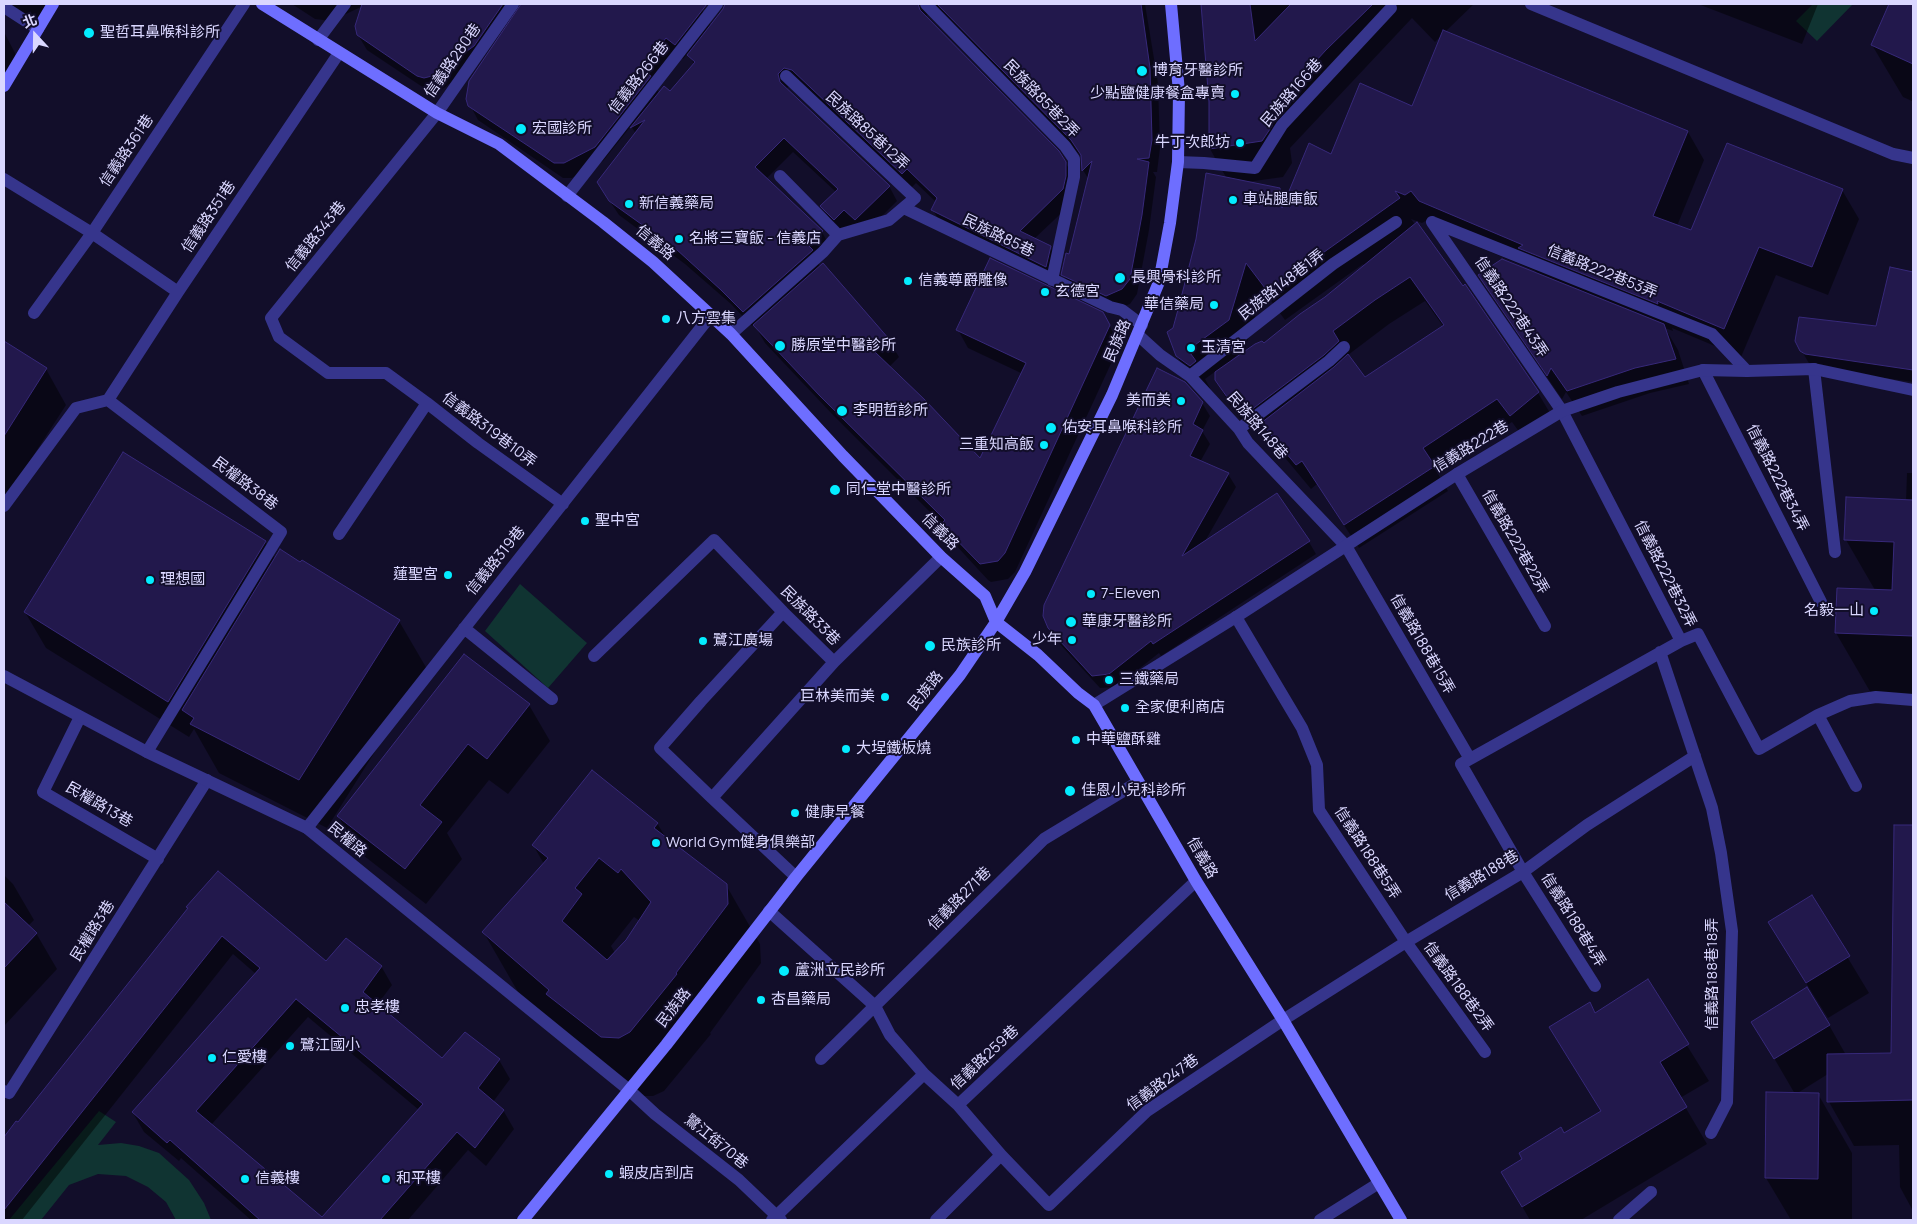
<!DOCTYPE html>
<html>
<head>
<meta charset="utf-8">
<style>
  body { margin:0 }
  #map { position:relative; width:1917px; height:1224px; overflow:hidden; background:#120e2a; font-family:Manrope,"Noto Sans TC",sans-serif }
  canvas { display:block }
  .frame { position:absolute; inset:0; border:5px solid #dad7ff; pointer-events:none }
  .north { position:absolute; left:10px; top:10px; width:50px; height:50px; -webkit-text-stroke:4px #120e2a; paint-order:stroke; rotate:339deg; font-size:14px; font-weight:700; line-height:20px; text-align:center; color:#dad7ff }
  .north::after { content:''; display:block; margin:auto; width:18px; height:22px; background:#dad7ff; clip-path:polygon(50% 0,100% 100%,50% 72%,0 100%) }
</style>
</head>
<body>
<div id="map">
<canvas width="1917" height="1224"></canvas>
<div class="frame"></div>
<div class="north">北</div>
</div>
<script>
const c = document.querySelector('canvas').getContext('2d');
c.lineJoin = 'round';
function fillPath(path, color) {
  c.fillStyle = color;
  c.fill(path, 'evenodd');
}
function toPath(rows) {
  const path = new Path2D();
  for (const r of rows) {
    path.moveTo(r[0], r[1]);
    for (let i = 2; i < r.length; i += 2) path.lineTo(r[i], r[i + 1]);
  }
  return path;
}
function trace(path, color, width, dash) {
  c.strokeStyle = color;
  c.lineWidth = width;
  c.lineCap = dash ? 'butt' : 'round';
  c.setLineDash(dash || []);
  c.stroke(path);
}
function drawText(font, color, halo, rows, align = 'center') {
  c.font = font + ' Manrope,"Noto Sans TC",sans-serif';
  c.lineWidth = 4;
  c.setLineDash([]);
  c.textBaseline = 'middle';
  c.strokeStyle = halo;
  c.fillStyle = color;
  for (const [text, x, y, turn = 0] of rows) {
    c.save();
    c.translate(x, y);
    c.rotate((+turn || 0) * Math.PI / 180);
    c.textAlign = isNaN(turn) ? turn : align;
    if (halo) c.strokeText(text, 0, 0);
    c.fillText(text, 0, 0);
    c.restore();
  }
}
fillPath(toPath([
  [1813,4,1853,4,1817,41,1796,21],
  [520,584,587,643,548,688,485,631],
  [99,1111,116,1122,98,1145,121,1143,139,1146,159,1153,189,1180,204,1203,211,1220,176,1220,166,1202,148,1187,126,1176,98,1174,69,1185,41,1220,9,1220]
]), '#103432');
fillPath(toPath([
  [4,4,54,4,47,24,4,10],
  [292,4,508,4,453,81,440,91,433,92,427,90,367,50,358,35,363,6,331,21,315,19],
  [535,4,694,4,702,10,711,26,720,25,737,4,1145,4,1158,83,1160,148,1157,172,1153,172,1156,177,1149,230,1137,294,1130,304,1115,310,1071,289,1063,274,1070,256,1089,180,1083,170,1082,157,941,13,933,10,926,16,1065,162,1074,177,1071,204,1034,239,1050,247,1059,261,1054,281,941,224,933,210,936,202,916,183,911,188,793,82,786,89,889,186,897,201,864,234,853,224,843,233,830,220,822,206,836,192,793,152,766,179,822,232,830,247,817,260,820,267,888,339,899,357,889,367,980,461,1023,374,968,348,958,330,1102,313,1120,344,1015,572,1008,579,991,582,988,580,953,542,944,526,832,414,765,343,754,324,752,326,731,304,685,264,619,215,607,197,636,134,631,126,603,161,572,178,563,178,478,120,470,105,467,94],
  [675,52,683,59,688,53,694,64,671,93,659,93,652,80],
  [1201,4,1474,4,1445,32,1688,132,1704,160,1677,226,1692,232,1842,190,1859,219,1828,295,1776,275,1741,357,1672,328,1673,331,1665,328,1678,350,1689,384,1650,393,1582,416,1566,392,1562,399,1495,301,1480,276,1535,273,1536,271,1437,230,1429,219,1422,223,1411,219,1462,288,1465,286,1538,393,1553,418,1525,440,1512,422,1437,472,1448,491,1359,548,1317,484,1311,489,1276,447,1268,432,1265,434,1258,424,1249,430,1230,405,1216,380,1216,371,1205,379,1211,390,1194,385,1177,356,1174,329,1227,179,1210,149,1210,102],
  [1412,18,1435,42,1443,34,1413,108,1332,156,1286,202,1279,189,1247,182,1283,177,1292,163,1290,148],
  [1363,264,1365,266,1326,298,1264,345,1232,362,1231,360,1245,349,1263,290,1285,320],
  [1425,301,1443,326,1364,379,1348,355,1389,324],
  [1698,4,1818,4,1802,44],
  [1890,4,1913,4,1913,104,1912,101,1903,97,1872,45],
  [4,32,15,53,16,74,4,90],
  [1913,266,1913,382,1814,368,1810,365,1796,341,1877,327,1911,273],
  [4,342,46,369,66,405,4,501],
  [1202,403,1210,416,1202,431,1210,444,1200,462,1228,474,1236,487,1204,543,1309,542,1316,554,1161,656,1159,653,1116,687,1100,688,1057,641,1049,628],
  [1907,473,1913,473,1913,701,1875,700,1836,633,1875,590,1846,540,1906,501],
  [265,542,275,559,399,621,427,669,327,828,219,773,194,729,189,737,46,648,25,612],
  [529,705,550,741,508,794,489,780,447,833,462,859,426,904,359,852,338,816],
  [657,823,666,838,726,885,760,944,761,963,710,1033,711,1034,664,1091,653,1096,636,1096,518,992,484,933,544,864,533,845],
  [634,917,640,921,627,941,615,953,611,946],
  [1895,827,1913,827,1913,1211,1900,1187,1899,1145,1854,1146,1829,1102,1828,1074,1796,1094,1818,1094,1852,1153,1852,1220,1791,1220,1766,1178,1768,1094,1795,1094,1753,1022,1829,1025,1846,1055,1892,1054],
  [4,875,13,884,34,920,28,926,36,933,57,969,4,1026],
  [1811,897,1869,993,1828,1018,1791,959],
  [189,908,326,963,381,966,392,985,377,1005,442,1059,465,1033,499,1060,510,1079,493,1102,503,1110,514,1129,486,1166,468,1150,408,1220,251,1220,181,1158,179,1161,144,1132,133,1113,256,974,233,954,22,1220,4,1220,4,1139,17,1122,18,1123],
  [308,1017,419,1110,322,1219,211,1125],
  [1647,981,1709,1081,1680,1098,1707,1144,1581,1220,1530,1220,1502,1172,1602,1112,1596,1015]
]), '#0007');
const building = toPath([
  [362,4,503,4,474,46,432,76,424,78,417,76,357,35,355,26,362,4],
  [521,4,707,4,675,45,666,38,641,69,651,76,595,147,564,163,554,163,468,106,466,99,469,81,521,4],
  [725,4,918,4,920,10,1059,151,1066,162,1066,176,1063,189,1020,231,1051,246,1046,267,931,210,937,198,907,169,902,174,792,70,784,68,778,74,780,82,890,186,855,220,844,210,834,220,820,206,838,189,784,138,755,167,823,231,809,246,813,250,743,312,721,290,676,249,609,201,597,182,645,120,630,128,664,86,670,91,695,62,687,55,723,9,725,4],
  [937,4,1141,4,1150,68,1152,140,1149,158,1137,159,1149,162,1142,215,1130,279,1122,289,1106,296,1061,275,1066,253,1069,254,1092,161,1082,171,1081,155,1071,140,937,4],
  [1201,4,1250,4,1255,41,1291,4,1373,4,1326,50,1270,111,1272,126,1262,141,1209,149,1209,102,1201,4],
  [1889,4,1913,4,1913,64,1871,45,1889,4],
  [1443,30,1688,131,1653,216,1691,230,1727,143,1843,189,1812,267,1759,247,1724,329,1657,301,1658,304,1518,248,1523,245,1419,201,1411,191,1405,195,1395,191,1400,198,1268,292,1246,263,1229,320,1188,350,1196,361,1190,366,1176,356,1167,332,1173,328,1179,306,1196,239,1206,173,1280,188,1282,208,1309,143,1331,154,1360,83,1412,106,1443,30],
  [1417,222,1463,286,1465,284,1539,392,1510,416,1497,399,1423,448,1435,466,1344,525,1302,461,1296,465,1261,423,1334,367,1348,354,1365,377,1444,325,1410,277,1375,300,1333,331,1339,341,1324,355,1251,410,1243,401,1234,407,1215,380,1215,372,1255,344,1262,341,1264,343,1300,314,1325,297,1417,222],
  [990,258,1103,312,1110,325,1005,553,998,561,980,564,941,524,945,520,820,396,753,325,823,263,889,339,875,352,925,400,980,458,1026,363,956,330,990,258],
  [1502,259,1664,324,1676,359,1635,368,1567,391,1551,368,1547,376,1478,275,1502,259],
  [1890,267,1913,272,1913,370,1805,354,1800,351,1795,341,1799,317,1876,326,1890,267],
  [4,341,47,368,4,436,4,341],
  [1157,368,1185,382,1203,402,1193,424,1203,430,1190,456,1229,473,1182,556,1277,493,1310,541,1153,644,1151,641,1109,674,1092,676,1048,628,1043,616,1044,605,1157,368],
  [123,452,266,541,168,702,24,612,123,452],
  [1846,497,1913,500,1913,636,1835,633,1837,588,1892,590,1894,542,1844,540,1846,497],
  [280,549,300,562,302,560,400,620,299,780,190,724,194,718,182,710,280,549],
  [464,654,530,704,487,759,468,744,420,805,442,822,405,869,337,816,464,654],
  [592,770,658,823,654,828,727,884,728,904,676,973,677,974,630,1032,619,1038,601,1037,546,994,549,990,482,932,548,858,532,845,592,770],
  [599,858,618,873,621,869,651,902,626,940,607,960,562,921,582,894,575,888,599,858],
  [1894,825,1913,825,1913,1100,1827,1102,1827,1054,1891,1053,1894,825],
  [218,871,326,961,346,938,382,966,363,992,442,1058,465,1032,500,1059,478,1088,504,1110,475,1148,457,1132,380,1220,260,1220,170,1140,167,1143,132,1112,260,968,222,936,4,1210,4,1137,16,1121,18,1122,188,908,186,907,218,871],
  [296,999,423,1104,322,1217,196,1111,296,999],
  [1812,895,1850,956,1806,983,1768,922,1812,895],
  [4,902,37,933,4,968,4,902],
  [1648,979,1689,1044,1660,1062,1687,1107,1522,1207,1501,1172,1522,1159,1519,1153,1561,1127,1564,1133,1601,1111,1549,1027,1590,1002,1595,1013,1648,979],
  [1807,987,1830,1025,1774,1059,1751,1022,1807,987],
  [1766,1092,1819,1093,1818,1179,1765,1178,1766,1092]
]);
fillPath(building, '#22184c');
trace(building, '#37297a', 1);
trace(toPath([
  [926,4,1065,146,1074,159,1074,177,1052,280],
  [1531,4,1893,154,1913,158],
  [4,7,38,29],
  [318,40,345,4],
  [1178,162,1204,163,1255,168,1282,125,1391,8],
  [780,176,838,235],
  [4,179,92,233,178,292],
  [567,196,717,4],
  [904,208,1110,307,1122,310,1142,325],
  [1432,222,1562,411,1681,641,1698,634,1759,749,1818,715],
  [1432,222,1712,334,1747,371],
  [34,313,92,233,244,4],
  [731,334,823,252,838,235,889,220,915,198,786,76],
  [1138,335,1160,355,1190,376,1239,429,1248,443,1346,546,1470,759,1461,764,1523,872,1595,986],
  [1814,369,1835,552],
  [1703,370,1821,602],
  [1190,376,1333,264,1396,222],
  [108,400,178,292,339,53],
  [427,403,386,373,328,373,279,337,271,318,437,113,513,4],
  [1239,429,1329,361,1344,347],
  [1457,474,1545,626],
  [4,506,76,408,108,400,281,532,147,752],
  [339,534,427,403,478,443,563,504],
  [1236,617,1302,728,1317,765,1319,810,1406,942,1485,1052],
  [464,628,552,699],
  [1660,652,1712,808,1721,853,1732,931,1727,1102,1711,1133],
  [594,656,714,540,783,612,834,662,712,798,796,877],
  [834,662,941,557],
  [80,717,43,792,158,859],
  [1470,759,1681,641],
  [1856,786,1818,715,1850,701,1876,697,1913,700],
  [712,798,660,748,701,701,783,612],
  [307,828,711,315],
  [769,911,875,1006,890,1035,924,1074],
  [821,1059,1044,839,1138,782],
  [629,1090,655,1114,739,1180,781,1220],
  [4,1091,9,1093,207,780],
  [958,1105,1001,1155,1049,1205,1147,1111,1283,1020,1406,942,1523,872,1587,825,1695,756],
  [772,1220,924,1074,958,1105,1196,881],
  [936,1220,1001,1155],
  [1320,1220,1379,1183],
  [1619,1220,1651,1192]
]), '#36358c', 12);
trace(toPath([
  [4,676,147,752,307,828,629,1090],
  [1094,705,1236,617,1457,474,1562,411,1618,392,1703,370,1747,371,1814,369,1913,390]
]), '#36358c', 12);
trace(toPath([
  [262,4,437,113,499,144,603,222,653,262,731,334,843,456,941,557,985,596,996,622,1038,655,1078,693,1094,705,1196,881,1283,1020,1401,1220],
  [4,86,53,4],
  [523,1220,666,1045,796,877,960,675,996,622,1025,572,1112,395,1159,282,1170,223,1178,162,1179,92,1171,4]
]), '#6e6eff', 12);
for (const [x, y, r, color] of [
  [89,33,6,"#03ecff"],
  [1142,71,6,"#03ecff"],
  [1235,94,5,"#03ecff"],
  [521,129,6,"#03ecff"],
  [1240,143,5,"#03ecff"],
  [1233,200,5,"#03ecff"],
  [629,204,5,"#03ecff"],
  [679,239,5,"#03ecff"],
  [1120,278,6,"#03ecff"],
  [908,281,5,"#03ecff"],
  [1045,292,5,"#03ecff"],
  [1214,305,5,"#03ecff"],
  [666,319,5,"#03ecff"],
  [780,346,6,"#03ecff"],
  [1191,348,5,"#03ecff"],
  [1181,401,5,"#03ecff"],
  [842,411,6,"#03ecff"],
  [1051,428,6,"#03ecff"],
  [1044,445,5,"#03ecff"],
  [835,490,6,"#03ecff"],
  [585,521,5,"#03ecff"],
  [448,575,5,"#03ecff"],
  [150,580,5,"#03ecff"],
  [1091,594,5,"#03ecff"],
  [1874,611,5,"#03ecff"],
  [1071,622,6,"#03ecff"],
  [1072,640,5,"#03ecff"],
  [703,641,5,"#03ecff"],
  [930,646,6,"#03ecff"],
  [1109,680,5,"#03ecff"],
  [885,697,5,"#03ecff"],
  [1125,708,5,"#03ecff"],
  [1076,740,5,"#03ecff"],
  [846,749,5,"#03ecff"],
  [1070,791,6,"#03ecff"],
  [795,813,5,"#03ecff"],
  [656,843,5,"#03ecff"],
  [784,971,6,"#03ecff"],
  [761,1000,5,"#03ecff"],
  [345,1008,5,"#03ecff"],
  [290,1046,5,"#03ecff"],
  [212,1058,5,"#03ecff"],
  [609,1174,5,"#03ecff"],
  [245,1179,5,"#03ecff"],
  [386,1179,5,"#03ecff"]
]) {
  const dot = new Path2D();
  dot.arc(x, y, r, 0, 2 * Math.PI);
  c.fillStyle = color;
  c.fill(dot);
  trace(dot, '#120e2a', 2);
}
drawText('15px', '#dad7ff', '#120e2a', [
  ["聖哲耳鼻喉科診所",100,33],
  ["博育牙醫診所",1153,71],
  ["少點鹽健康餐盒專賣",1225,94,"right"],
  ["宏國診所",532,129],
  ["牛丁次郎坊",1230,143,"right"],
  ["車站腿庫飯",1243,200],
  ["新信義藥局",639,204],
  ["名將三寶飯 - 信義店",689,239],
  ["長興骨科診所",1131,278],
  ["信義尊爵雕像",918,281],
  ["玄德宮",1055,292],
  ["華信藥局",1204,305,"right"],
  ["八方雲集",676,319],
  ["勝原堂中醫診所",791,346],
  ["玉清宮",1201,348],
  ["美而美",1171,401,"right"],
  ["李明哲診所",853,411],
  ["佑安耳鼻喉科診所",1062,428],
  ["三重知高飯",1034,445,"right"],
  ["同仁堂中醫診所",846,490],
  ["聖中宮",595,521],
  ["蓮聖宮",438,575,"right"],
  ["理想國",160,580],
  ["7-Eleven",1101,594],
  ["名毅一山",1864,611,"right"],
  ["華康牙醫診所",1082,622],
  ["少年",1062,640,"right"],
  ["鷺江廣場",713,641],
  ["民族診所",941,646],
  ["三鐵藥局",1119,680],
  ["巨林美而美",875,697,"right"],
  ["全家便利商店",1135,708],
  ["中華鹽酥雞",1086,740],
  ["大埕鐵板燒",856,749],
  ["佳恩小兒科診所",1081,791],
  ["健康早餐",805,813],
  ["World Gym健身俱樂部",666,843],
  ["蘆洲立民診所",795,971],
  ["杏昌藥局",771,1000],
  ["忠孝樓",355,1008],
  ["鷺江國小",300,1046],
  ["仁愛樓",222,1058],
  ["蝦皮店到店",619,1174],
  ["信義樓",255,1179],
  ["和平樓",396,1179]
], 'left');
drawText('15px', '#dad7ff', '#120e2a', [
  ["信義路280巷",453,61,-55],
  ["信義路266巷",639,78,-52],
  ["民族路166巷",1292,93,-49],
  ["民族路85巷2弄",1041,99,46],
  ["民族路85巷12弄",867,131,43],
  ["信義路361巷",127,151,-56],
  ["信義路351巷",209,217,-56],
  ["民族路85巷",998,236,26],
  ["信義路343巷",316,237,-51],
  ["信義路",655,243,40],
  ["信義路222巷53弄",1602,272,22],
  ["民族路148巷1弄",1282,285,-38],
  ["信義路222巷43弄",1511,307,56],
  ["民族路",1118,341,-67],
  ["民族路148巷",1257,426,49],
  ["信義路319巷10弄",489,430,37],
  ["信義路222巷",1471,447,-31],
  ["信義路222巷34弄",1777,478,63],
  ["民權路38巷",245,484,37],
  ["信義路",940,532,45],
  ["信義路222巷22弄",1515,542,60],
  ["信義路319巷",496,561,-51],
  ["信義路222巷32弄",1665,574,63],
  ["民族路33巷",810,616,45],
  ["信義路188巷15弄",1422,644,60],
  ["民族路",926,691,-51],
  ["民權路13巷",99,805,30],
  ["民權路",347,840,40],
  ["信義路188巷5弄",1367,853,57],
  ["信義路",1202,858,60],
  ["信義路188巷",1482,876,-31],
  ["信義路271巷",960,899,-45],
  ["信義路188巷4弄",1573,920,58],
  ["民權路3巷",93,931,-58],
  ["信義路188巷18弄",1713,974,-90],
  ["信義路188巷2弄",1458,987,54],
  ["民族路",674,1008,-52],
  ["信義路259巷",985,1058,-43],
  ["信義路247巷",1163,1083,-36],
  ["鷺江街70巷",716,1142,39]
]);
</script>
</body>
</html>
